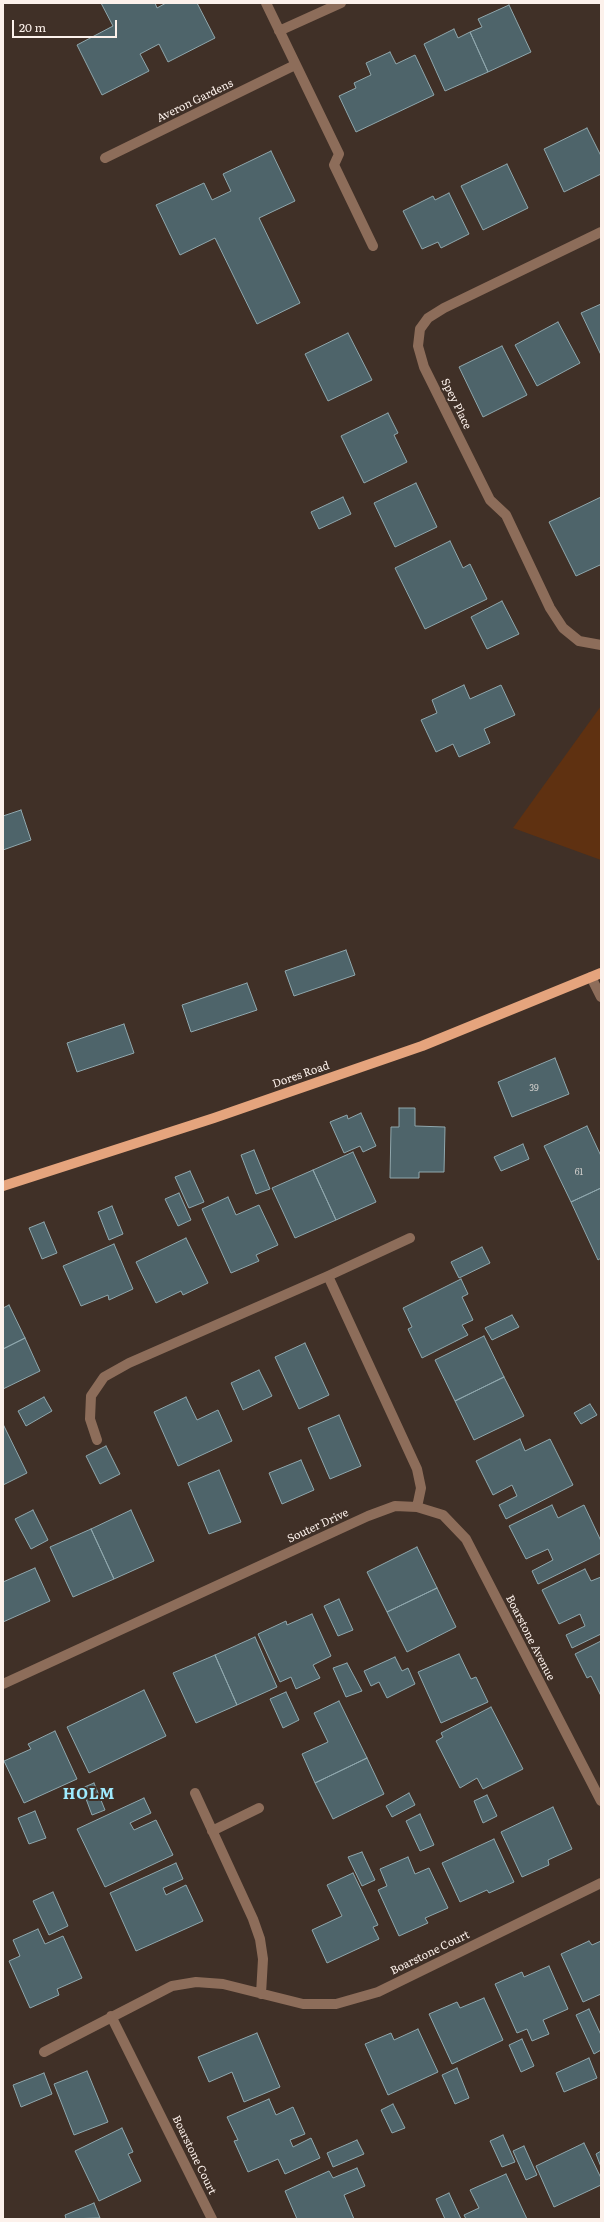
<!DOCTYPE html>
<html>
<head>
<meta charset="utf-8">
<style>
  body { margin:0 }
  #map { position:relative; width:604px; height:2222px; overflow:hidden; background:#403027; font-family:Literata,serif }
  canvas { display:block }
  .frame { position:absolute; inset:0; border:4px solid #fcf1eb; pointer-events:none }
  .scale { position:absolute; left:12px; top:20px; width:105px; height:18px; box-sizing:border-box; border:2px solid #fcf1eb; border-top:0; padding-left:5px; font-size:12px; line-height:14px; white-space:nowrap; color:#fcf1eb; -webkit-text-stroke:3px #403027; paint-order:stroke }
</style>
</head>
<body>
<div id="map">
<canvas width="604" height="2222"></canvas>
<div class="frame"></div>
<div class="scale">20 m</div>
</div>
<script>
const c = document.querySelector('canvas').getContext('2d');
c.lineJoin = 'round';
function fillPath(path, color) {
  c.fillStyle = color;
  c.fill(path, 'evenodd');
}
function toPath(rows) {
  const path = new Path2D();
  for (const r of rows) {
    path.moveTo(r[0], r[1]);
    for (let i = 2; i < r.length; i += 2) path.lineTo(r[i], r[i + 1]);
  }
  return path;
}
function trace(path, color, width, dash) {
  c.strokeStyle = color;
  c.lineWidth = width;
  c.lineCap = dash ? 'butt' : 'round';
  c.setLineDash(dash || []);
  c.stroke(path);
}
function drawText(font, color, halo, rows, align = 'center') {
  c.font = font + ' Literata,serif';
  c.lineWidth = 4;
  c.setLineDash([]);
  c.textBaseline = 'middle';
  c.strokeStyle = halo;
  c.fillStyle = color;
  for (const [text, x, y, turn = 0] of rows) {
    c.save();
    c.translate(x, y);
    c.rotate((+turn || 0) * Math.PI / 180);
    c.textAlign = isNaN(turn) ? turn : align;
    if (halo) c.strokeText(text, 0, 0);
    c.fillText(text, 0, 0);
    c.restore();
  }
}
fillPath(toPath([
  [601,706,601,860,513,828]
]), '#5f3111');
const building = toPath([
  [101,3,155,3,157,8,166,3,197,3,215,38,168,62,159,44,140,54,149,71,102,95,77,45,113,26,101,3],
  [509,5,531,52,488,72,470,32,482,27,478,19,509,5],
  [454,29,458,38,470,32,488,72,445,91,424,44,454,29],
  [390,52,396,64,415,55,434,95,356,132,339,96,356,88,354,83,371,75,366,63,390,52],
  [587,128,601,156,601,174,564,192,544,149,587,128],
  [271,151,295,201,259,218,300,303,257,324,215,238,180,255,156,205,204,183,212,200,231,191,223,174,271,151],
  [507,164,528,208,483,230,461,186,507,164],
  [449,193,469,234,441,248,438,242,422,249,403,211,433,196,435,200,449,193],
  [601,304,601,355,581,313,601,304],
  [558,322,580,363,537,386,515,345,558,322],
  [348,333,372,380,328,401,305,354,348,333],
  [502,346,527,395,483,417,459,367,502,346],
  [388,413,398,433,394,435,407,462,364,483,341,436,388,413],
  [416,483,437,527,395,547,374,503,416,483],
  [343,497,351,514,319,529,311,512,343,497],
  [601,497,601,567,600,565,576,576,549,522,601,497],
  [450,541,463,568,470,564,487,599,425,629,395,568,450,541],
  [502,601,519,634,487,649,471,617,502,601],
  [464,685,470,699,501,685,515,715,484,729,490,743,459,757,453,744,436,752,421,720,437,713,432,700,464,685],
  [21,810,31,840,3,850,3,816,21,810],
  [346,950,355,975,294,996,285,971,346,950],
  [247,983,257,1010,191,1032,182,1005,247,983],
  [124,1024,134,1053,77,1072,67,1043,124,1024],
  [555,1058,569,1094,512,1117,498,1082,555,1058],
  [399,1108,415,1108,415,1126,445,1127,444,1172,419,1172,419,1178,390,1178,391,1127,399,1127,399,1108],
  [361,1113,376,1146,363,1152,360,1146,344,1153,330,1122,347,1115,348,1119,361,1113],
  [587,1126,601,1156,601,1188,571,1202,544,1146,587,1126],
  [523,1144,529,1159,501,1171,494,1157,523,1144],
  [254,1150,270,1189,256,1194,241,1155,254,1150],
  [353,1152,376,1202,336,1220,313,1170,353,1152],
  [313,1170,336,1220,295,1238,272,1188,313,1170],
  [190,1171,204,1202,189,1208,175,1177,190,1171],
  [601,1188,601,1258,598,1260,571,1202,601,1188],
  [179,1193,191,1220,178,1226,165,1199,179,1193],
  [228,1197,236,1215,259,1205,278,1245,256,1255,259,1261,231,1273,202,1209,228,1197],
  [112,1206,123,1234,109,1240,98,1212,112,1206],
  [44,1222,57,1253,42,1259,29,1228,44,1222],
  [186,1238,208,1283,183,1295,181,1291,156,1303,136,1262,186,1238],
  [114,1244,133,1289,109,1300,108,1295,81,1306,63,1266,114,1244],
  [482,1247,490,1263,459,1278,451,1262,482,1247],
  [461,1279,468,1294,462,1297,473,1320,462,1325,468,1335,422,1358,408,1329,412,1327,403,1308,461,1279],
  [9,1305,25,1338,3,1349,3,1308,9,1305],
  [512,1315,519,1327,492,1340,485,1328,512,1315],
  [484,1336,504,1377,455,1401,435,1360,484,1336],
  [25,1338,40,1371,3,1389,3,1349,25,1338],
  [305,1343,329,1395,299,1409,275,1357,305,1343],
  [259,1370,272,1396,243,1410,231,1383,259,1370],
  [504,1377,524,1416,474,1440,455,1401,504,1377],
  [44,1397,52,1411,26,1426,18,1411,44,1397],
  [186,1397,197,1420,218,1410,232,1441,178,1466,154,1412,186,1397],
  [590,1404,597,1415,581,1424,574,1413,590,1404],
  [339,1415,361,1466,330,1479,308,1428,339,1415],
  [3,1424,27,1473,3,1485,3,1424],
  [520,1439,525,1451,550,1439,573,1485,506,1519,499,1505,517,1496,512,1485,493,1495,476,1461,520,1439],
  [106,1446,120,1474,100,1484,86,1456,106,1446],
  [301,1460,314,1490,282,1504,269,1473,301,1460],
  [219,1470,241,1522,209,1534,188,1483,219,1470],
  [552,1505,558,1518,584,1505,601,1541,601,1553,538,1584,532,1571,553,1560,548,1549,526,1559,509,1526,552,1505],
  [33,1510,48,1540,31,1549,15,1519,33,1510],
  [131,1510,154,1561,114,1579,91,1529,131,1510],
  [91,1529,114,1579,73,1597,50,1547,91,1529],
  [417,1547,437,1588,387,1612,367,1572,417,1547],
  [35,1568,50,1601,3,1622,3,1582,35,1568],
  [585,1569,591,1581,601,1577,601,1634,572,1648,566,1635,585,1626,580,1614,559,1624,542,1590,585,1569],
  [437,1588,456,1627,407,1652,387,1612,437,1588],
  [339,1599,353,1630,338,1636,324,1606,339,1599],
  [312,1614,331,1656,313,1665,320,1678,296,1689,291,1677,280,1682,258,1634,286,1621,287,1625,312,1614],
  [255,1637,277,1687,237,1705,215,1655,255,1637],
  [601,1641,601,1696,591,1676,587,1678,575,1654,601,1641],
  [459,1654,471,1679,476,1677,488,1702,441,1723,418,1672,459,1654],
  [215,1655,237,1705,196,1723,173,1673,215,1655],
  [395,1657,402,1671,408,1668,415,1684,387,1698,379,1682,371,1686,364,1671,395,1657],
  [347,1663,362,1691,346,1697,333,1668,347,1663],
  [144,1690,166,1736,89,1773,67,1727,144,1690],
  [286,1692,299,1720,283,1728,270,1699,286,1692],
  [339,1701,367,1758,315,1783,302,1754,328,1742,314,1713,339,1701],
  [491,1707,523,1769,483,1789,477,1778,460,1788,436,1741,443,1737,441,1733,491,1707],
  [55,1731,77,1779,24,1803,4,1761,31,1749,28,1744,55,1731],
  [367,1758,384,1794,333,1819,315,1783,367,1758],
  [94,1783,105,1810,92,1815,82,1788,94,1783],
  [409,1793,415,1805,392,1817,386,1806,409,1793],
  [487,1795,497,1816,483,1823,474,1801,487,1795],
  [144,1798,151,1813,130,1823,134,1830,156,1820,173,1855,105,1887,77,1829,144,1798],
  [553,1807,572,1849,548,1860,549,1865,522,1877,501,1832,553,1807],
  [35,1811,46,1838,29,1844,18,1818,35,1811],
  [420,1814,434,1845,420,1851,406,1821,420,1814],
  [494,1839,514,1882,489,1893,487,1890,460,1902,442,1863,494,1839],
  [362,1852,375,1880,362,1886,348,1857,362,1852],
  [408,1857,415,1874,429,1868,448,1908,425,1918,428,1923,399,1936,378,1890,387,1886,380,1869,408,1857],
  [176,1863,183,1879,163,1888,166,1895,186,1885,203,1921,136,1951,110,1893,176,1863],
  [353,1873,378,1925,373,1927,379,1939,327,1963,312,1930,342,1916,327,1885,353,1873],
  [53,1892,68,1926,49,1935,33,1901,53,1892],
  [38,1929,45,1944,63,1936,82,1978,57,1989,59,1995,30,2008,9,1961,20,1956,13,1940,38,1929],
  [589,1941,592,1945,601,1941,601,1994,583,2002,561,1954,589,1941],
  [549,1966,568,2009,543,2020,549,2034,532,2041,527,2029,517,2033,495,1984,522,1972,524,1977,549,1966],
  [484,1998,503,2040,452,2064,429,2014,457,2002,460,2008,484,1998],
  [589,2009,601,2035,601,2050,594,2054,576,2015,589,2009],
  [418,2029,438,2072,388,2095,365,2044,391,2033,394,2040,418,2029],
  [257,2033,280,2087,244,2102,232,2072,209,2082,198,2057,257,2033],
  [522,2039,534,2066,521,2072,509,2045,522,2039],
  [589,2058,597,2078,564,2092,556,2073,589,2058],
  [457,2068,469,2098,455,2104,442,2075,457,2068],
  [87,2071,108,2122,74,2135,54,2084,87,2071],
  [44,2073,52,2094,21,2107,13,2085,44,2073],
  [269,2099,276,2115,293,2107,305,2134,290,2140,293,2147,311,2138,320,2158,285,2174,278,2159,248,2172,234,2141,238,2140,227,2117,269,2099],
  [393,2104,405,2128,392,2133,381,2110,393,2104],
  [122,2128,133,2152,128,2154,141,2181,99,2201,75,2151,122,2128],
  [503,2135,515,2162,502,2167,490,2141,503,2135],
  [357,2140,364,2154,333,2167,327,2153,357,2140],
  [584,2143,601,2178,601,2185,554,2207,536,2166,584,2143],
  [524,2146,537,2175,526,2180,513,2151,524,2146],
  [601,2151,601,2167,596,2154,601,2151],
  [357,2168,365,2186,344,2195,354,2219,297,2219,285,2191,329,2171,333,2178,357,2168],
  [506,2174,527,2219,466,2219,464,2215,479,2208,470,2190,506,2174],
  [449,2193,461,2219,445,2219,436,2199,449,2193],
  [94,2203,100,2218,66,2219,65,2215,94,2203]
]);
fillPath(building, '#4e646a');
trace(building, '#8fa7ad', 1);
trace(toPath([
  [266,3,339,154,334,165,373,246],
  [279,31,341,3],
  [105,158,295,65],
  [601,232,444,308,428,318,420,329,418,346,424,367,490,500,506,515,550,608,563,628,579,641,601,645],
  [591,977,601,997],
  [328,1276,417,1469,421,1488,417,1507],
  [97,1440,90,1419,91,1396,104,1377,129,1363,328,1276,410,1238],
  [3,1684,368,1516,395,1506,417,1507,443,1515,466,1539,601,1801],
  [195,1793,253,1919,260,1939,263,1959,261,1994],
  [212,1831,259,1808],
  [111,2016,212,2219],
  [44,2052,172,1986,196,1982,223,1984,303,2004,336,2004,378,1992,601,1883]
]), '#8d6d5a', 10);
trace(toPath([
  [3,1186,214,1118,422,1046,601,973]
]), '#e5a47d', 10);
drawText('9px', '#d0cecb', null, [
  ["39",534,1088],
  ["61",579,1172]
]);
drawText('11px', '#fcf1eb', '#403027', [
  ["Averon Gardens",195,101,-26],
  ["Spey Place",456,404,64],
  ["Dores Road",301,1075,-19],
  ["Souter Drive",318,1526,-25],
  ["Boarstone Avenue",530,1638,63],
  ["Boarstone Court",430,1953,-26],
  ["Boarstone Court",194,2155,64]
]);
c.letterSpacing = '1px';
drawText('bold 15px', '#9eebff', '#403027', [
  ["HOLM",89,1795]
]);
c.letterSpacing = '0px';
</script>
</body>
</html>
